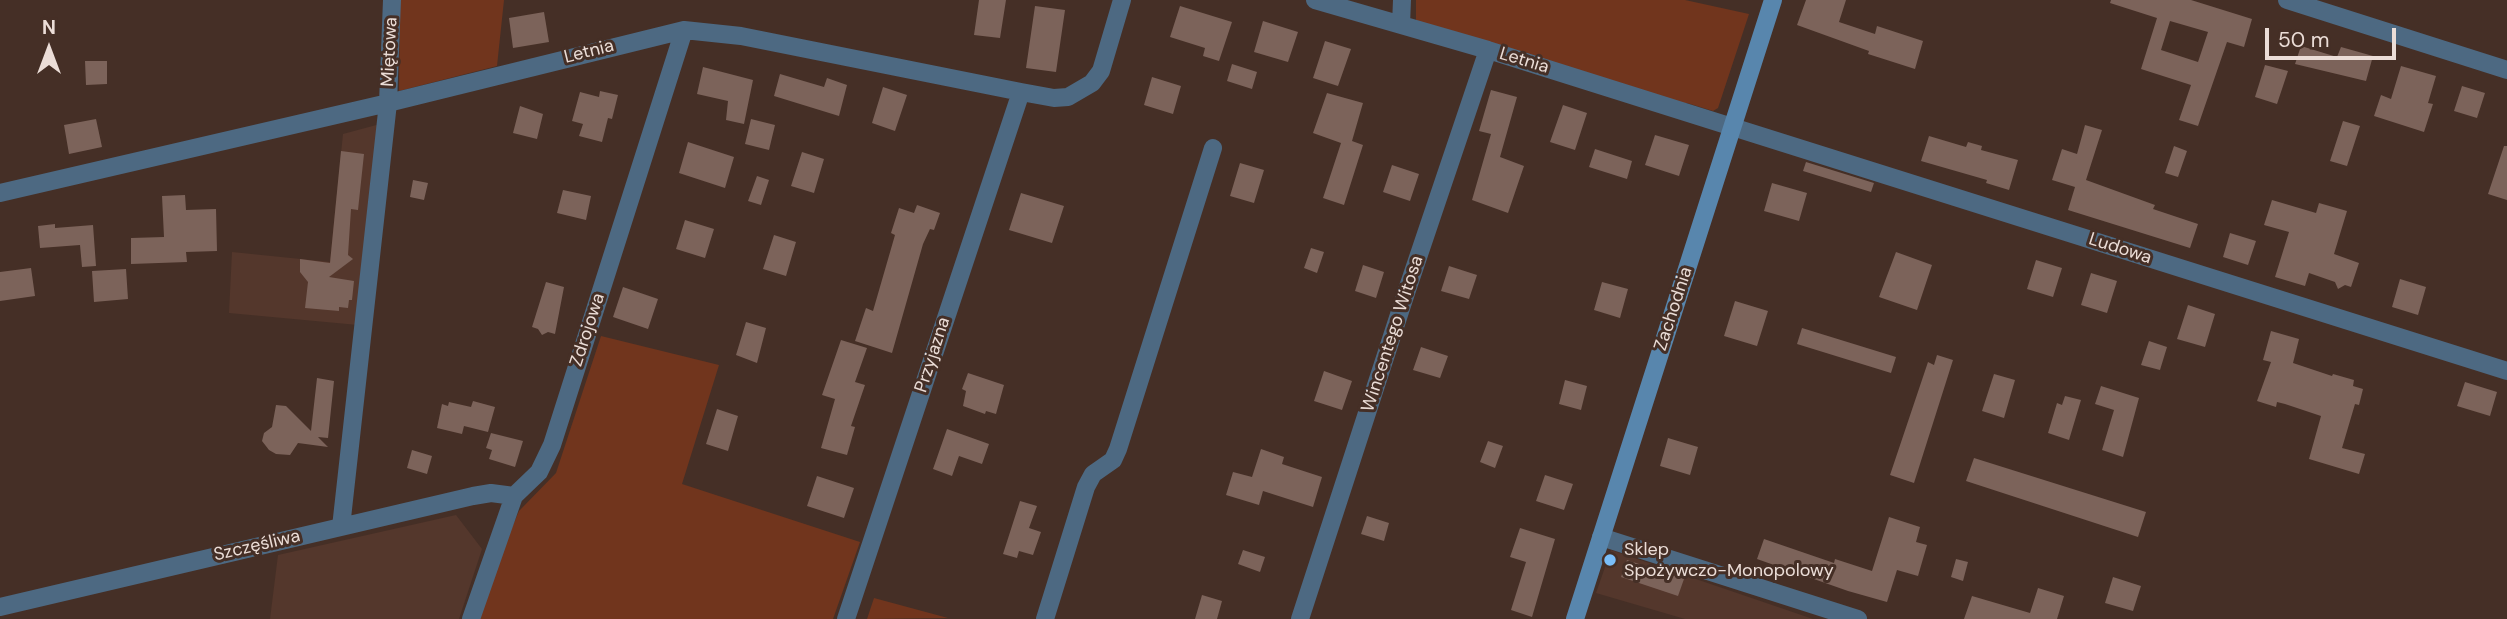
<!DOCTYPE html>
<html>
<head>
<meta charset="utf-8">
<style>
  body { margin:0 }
  #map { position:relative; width:2507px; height:619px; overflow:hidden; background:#452f26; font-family:"DM Sans",sans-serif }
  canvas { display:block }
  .north { position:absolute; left:14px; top:14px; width:70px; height:70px; -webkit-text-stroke:5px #452f26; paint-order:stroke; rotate:0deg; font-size:19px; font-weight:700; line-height:28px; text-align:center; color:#ebddd7 }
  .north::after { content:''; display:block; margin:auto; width:24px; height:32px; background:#ebddd7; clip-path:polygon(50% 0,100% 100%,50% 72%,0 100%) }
  .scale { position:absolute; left:2265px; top:28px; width:131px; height:32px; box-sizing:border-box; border:4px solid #ebddd7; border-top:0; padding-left:9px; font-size:21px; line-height:24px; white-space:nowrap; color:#ebddd7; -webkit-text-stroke:5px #452f26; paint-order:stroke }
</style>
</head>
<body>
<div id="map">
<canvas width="2507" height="619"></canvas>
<div class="north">N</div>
<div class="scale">50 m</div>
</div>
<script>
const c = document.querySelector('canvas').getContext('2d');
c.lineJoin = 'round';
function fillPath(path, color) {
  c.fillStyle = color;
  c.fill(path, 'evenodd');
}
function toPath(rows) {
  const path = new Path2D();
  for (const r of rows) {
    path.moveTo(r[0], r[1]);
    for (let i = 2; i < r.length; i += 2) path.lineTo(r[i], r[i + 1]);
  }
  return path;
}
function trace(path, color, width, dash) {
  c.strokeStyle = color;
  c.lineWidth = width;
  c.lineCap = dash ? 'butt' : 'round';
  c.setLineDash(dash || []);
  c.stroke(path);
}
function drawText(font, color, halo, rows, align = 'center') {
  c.font = font + ' "DM Sans",sans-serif';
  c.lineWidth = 6;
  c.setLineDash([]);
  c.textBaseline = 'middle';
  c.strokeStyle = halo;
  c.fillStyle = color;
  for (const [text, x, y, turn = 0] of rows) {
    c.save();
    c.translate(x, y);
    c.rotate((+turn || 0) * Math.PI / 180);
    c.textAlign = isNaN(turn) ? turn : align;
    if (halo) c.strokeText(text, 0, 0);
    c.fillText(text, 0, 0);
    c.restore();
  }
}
fillPath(toPath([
  [380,124,358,325,229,313,232,252,330,262,343,134],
  [456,515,482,549,459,619,270,619,278,555],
  [1611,550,1813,619,1685,619,1596,593]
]), '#54372c');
fillPath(toPath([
  [400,0,504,0,497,66,399,91],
  [1416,0,1685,0,1749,14,1718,108,1713,111,1687,103,1674,104,1416,21],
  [601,336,719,365,682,484,860,542,833,619,477,619,492,574,519,511,556,473],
  [874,598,948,618,867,619]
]), '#71351d');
fillPath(toPath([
  [979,0,1006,0,1000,38,974,35],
  [1806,0,1846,0,1839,22,1875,34,1877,26,1923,41,1915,69,1868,54,1869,51,1797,25],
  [2111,0,2191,0,2252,19,2244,47,2227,42,2198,126,2179,120,2191,85,2141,69,2157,18,2110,3],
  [2170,21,2208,32,2198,62,2161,50],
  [1035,6,1065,10,1056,72,1026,68],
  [1180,6,1232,22,1219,61,1203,56,1205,48,1170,37],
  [544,12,549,42,513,48,509,18],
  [1263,21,1298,32,1288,62,1254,52],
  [1325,41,1351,49,1338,86,1313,78],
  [2301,46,2337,57,2341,47,2373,56,2366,81,2295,64],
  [85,61,107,61,107,84,86,85],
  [1232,64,1257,72,1252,89,1227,81],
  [2265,65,2288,71,2277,104,2255,97],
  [2401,66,2436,76,2428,103,2433,104,2424,132,2374,116,2381,95,2391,99],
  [703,67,753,80,744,124,726,120,728,101,697,94],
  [780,74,824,87,827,78,847,85,839,116,774,96],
  [1152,77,1181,86,1173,114,1144,105],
  [2462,86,2485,93,2477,118,2454,111],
  [883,87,907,95,895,131,872,123],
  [1491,90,1517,97,1500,157,1524,166,1508,213,1472,200,1491,134,1479,131],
  [600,91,618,95,612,119,608,118,602,142,579,136,583,124,572,121,580,92,599,97],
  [1327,93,1363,103,1352,141,1363,145,1344,205,1323,198,1341,143,1313,133],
  [1563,105,1587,113,1575,150,1550,142],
  [520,106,543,114,537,139,513,133],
  [96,119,102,147,69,154,64,125],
  [751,119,775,125,769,150,745,144],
  [2343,121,2360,126,2347,166,2330,161],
  [2085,125,2102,130,2086,180,2155,205,2153,209,2198,224,2190,248,2068,210,2075,187,2052,180,2062,149,2077,154],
  [1655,135,1689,145,1679,176,1645,165],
  [1929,136,1966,147,1968,142,1982,146,1981,150,2018,160,2009,190,1986,183,1987,180,1921,161],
  [688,142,734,157,725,188,679,173],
  [2174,146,2187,151,2178,177,2165,173],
  [2504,146,2507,146,2507,200,2488,194],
  [1595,149,1632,161,1627,179,1589,167],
  [341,151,364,154,358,210,351,209,348,255,353,259,329,277,354,281,352,300,349,300,348,308,339,307,339,311,305,308,308,282,300,272,300,259,330,263],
  [802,152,824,159,814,193,791,186],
  [1806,162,1874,183,1871,192,1803,171],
  [1240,163,1264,170,1254,203,1230,196],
  [1392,165,1419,174,1410,201,1383,192],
  [757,176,769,180,761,205,748,201],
  [413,180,428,183,424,200,410,197],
  [1772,183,1807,193,1799,221,1764,211],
  [563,190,591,196,586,220,557,213],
  [1021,193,1064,206,1052,243,1009,230],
  [185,195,186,210,216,209,217,251,186,252,187,262,131,264,131,238,164,237,162,196],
  [2272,200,2316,213,2319,203,2347,211,2334,254,2359,263,2351,287,2345,285,2338,289,2335,282,2309,273,2305,286,2275,277,2289,232,2264,225],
  [917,205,940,213,934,230,930,229,923,244,892,353,855,341,866,308,873,311,895,235,891,233,899,208,914,213],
  [685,220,714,229,705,258,676,249],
  [55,224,55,228,93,225,96,266,82,267,80,245,40,248,38,226],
  [2230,233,2256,241,2248,265,2223,257],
  [774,235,796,242,786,276,763,269],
  [1311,248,1324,252,1317,273,1304,268],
  [1896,252,1932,265,1917,310,1879,297],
  [2036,260,2062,268,2053,297,2027,289],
  [1363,265,1384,272,1376,298,1355,291],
  [1449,266,1477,275,1469,299,1441,291],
  [31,268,35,296,0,301,0,272],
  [126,269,128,299,94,302,92,271],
  [2091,273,2117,281,2107,313,2081,305],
  [2400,279,2426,287,2418,315,2392,307],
  [546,282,564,287,555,334,548,332,542,335,538,329,532,327],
  [1602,282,1628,289,1620,318,1594,310],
  [623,287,658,299,648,329,613,317],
  [1735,301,1768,311,1757,346,1724,336],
  [2188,305,2215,314,2205,347,2177,339],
  [746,322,766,328,757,363,736,355],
  [1802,328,1896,357,1891,373,1797,344],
  [2271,331,2299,339,2293,363,2332,376,2333,374,2354,380,2353,386,2363,389,2359,405,2355,404,2342,448,2365,454,2359,474,2309,459,2321,416,2285,404,2277,402,2276,407,2257,401,2271,362,2263,360],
  [841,340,867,348,855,382,865,385,851,426,855,427,847,455,821,448,835,399,822,395],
  [2149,341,2167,347,2160,370,2141,365],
  [1421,347,1448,356,1440,378,1413,370],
  [1937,355,1953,360,1914,483,1890,475,1928,362,1934,365],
  [1324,371,1352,381,1342,410,1314,401],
  [968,373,1004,385,996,414,986,411,985,414,963,406,966,391,962,389],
  [1994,374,2015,380,2004,418,1982,411],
  [317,378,334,381,328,438,318,437,328,447,298,443,290,455,276,454,269,450,262,441,264,433,272,427,276,405,286,406,311,431],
  [1565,380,1587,386,1581,410,1559,404],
  [2465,382,2497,392,2490,416,2457,406],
  [2101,386,2139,398,2123,457,2102,450,2114,410,2095,404],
  [2065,396,2081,400,2069,440,2048,433,2057,403,2062,405],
  [473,401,495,407,488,432,464,426,462,434,437,428,442,404,448,406,449,402,471,407],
  [717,409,738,416,728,451,706,444],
  [947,429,989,444,982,464,959,456,952,476,933,469],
  [491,433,523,441,515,467,489,459,492,450,486,448],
  [1668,438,1698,447,1690,475,1660,466],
  [1488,441,1503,446,1495,468,1480,462],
  [1261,449,1284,457,1282,464,1322,477,1313,507,1263,491,1259,505,1226,495,1233,472,1252,477],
  [412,450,432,456,427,474,407,468],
  [1974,458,2146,512,2138,537,1966,481],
  [1545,475,1573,484,1564,510,1536,501],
  [817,476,854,488,844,518,807,506],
  [1020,501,1037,506,1029,528,1041,532,1033,555,1019,551,1017,558,1003,554],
  [1367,516,1389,523,1384,541,1361,534],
  [1889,517,1920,527,1916,542,1927,545,1918,576,1897,570,1887,602,1848,591,1757,559,1764,539,1834,563,1835,559,1872,571],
  [1520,528,1555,539,1532,617,1511,610,1526,562,1510,557],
  [1243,550,1265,557,1260,572,1238,564],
  [1956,559,1968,562,1963,581,1951,577],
  [1627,560,1684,579,1678,596,1621,577],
  [2113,577,2141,586,2133,611,2105,603],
  [2038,588,2064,596,2057,619,1964,619,1972,596,2030,613],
  [1202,595,1222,601,1217,619,1195,619]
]), '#7c635a');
trace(toPath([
  [1315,0,1488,50,2507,371],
  [2287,0,2507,70],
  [1401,25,1402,0],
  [0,193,388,103,684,30,741,36,1021,92,1054,98,1068,97,1092,83,1101,71,1122,0],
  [341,527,388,103,392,0],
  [1601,537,1858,619],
  [0,607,473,496,491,493,514,496],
  [471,619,514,496,539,472,552,445,684,30],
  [846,619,1021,92],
  [1045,619,1086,487,1093,474,1113,460,1118,449,1213,148],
  [1300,619,1407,290,1488,50]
]), '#4d6982', 18);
trace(toPath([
  [1575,619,1773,0]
]), '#5886ad', 18);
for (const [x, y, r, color] of [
  [1610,560,7,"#7abef8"]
]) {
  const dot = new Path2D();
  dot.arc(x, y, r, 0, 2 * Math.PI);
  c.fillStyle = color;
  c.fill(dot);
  trace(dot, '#452f26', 2.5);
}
drawText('18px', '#ebddd7', '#452f26', [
  ["Miętowa",390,52,-87],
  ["Letnia",589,52,-14],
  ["Letnia",1524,61,17],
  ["Ludowa",2120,249,18],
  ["Zachodnia",1674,309,-72],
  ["Zdrojowa",588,330,-72],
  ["Wincentego Witosa",1393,334,-72],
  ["Przyjazna",933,355,-72],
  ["Szczęśliwa",257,546,-13]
]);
drawText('18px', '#ebddd7', '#452f26', [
  ["Sklep",1624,550],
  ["Spożywczo-Monopolowy",1624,571]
], 'left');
</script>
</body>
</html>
